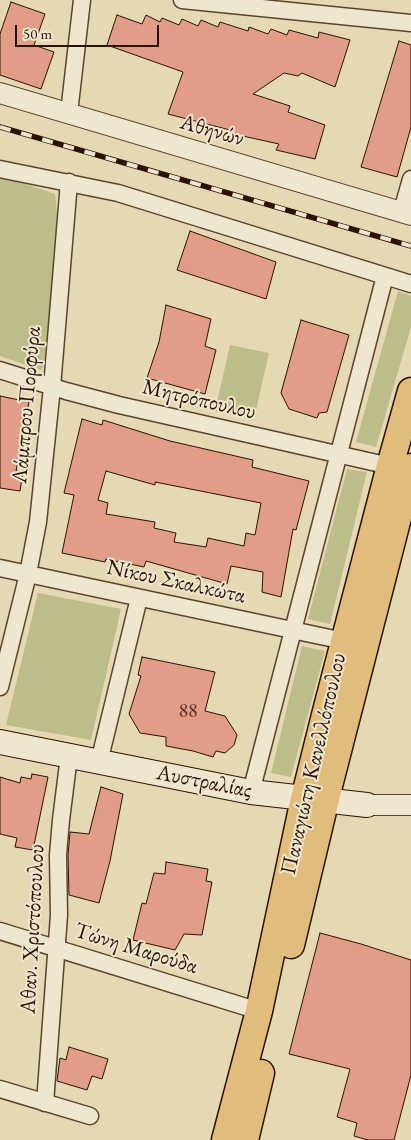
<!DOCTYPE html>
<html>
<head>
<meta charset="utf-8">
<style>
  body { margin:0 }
  #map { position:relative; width:411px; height:1140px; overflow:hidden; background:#e5d9b3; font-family:"EB Garamond",serif }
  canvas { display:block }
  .scale { position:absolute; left:15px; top:25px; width:144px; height:22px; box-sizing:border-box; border:2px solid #2a1201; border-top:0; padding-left:6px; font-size:15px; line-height:18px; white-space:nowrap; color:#2a1201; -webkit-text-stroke:4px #eee6ce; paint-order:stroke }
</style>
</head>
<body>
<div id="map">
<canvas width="411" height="1140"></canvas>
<div class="scale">50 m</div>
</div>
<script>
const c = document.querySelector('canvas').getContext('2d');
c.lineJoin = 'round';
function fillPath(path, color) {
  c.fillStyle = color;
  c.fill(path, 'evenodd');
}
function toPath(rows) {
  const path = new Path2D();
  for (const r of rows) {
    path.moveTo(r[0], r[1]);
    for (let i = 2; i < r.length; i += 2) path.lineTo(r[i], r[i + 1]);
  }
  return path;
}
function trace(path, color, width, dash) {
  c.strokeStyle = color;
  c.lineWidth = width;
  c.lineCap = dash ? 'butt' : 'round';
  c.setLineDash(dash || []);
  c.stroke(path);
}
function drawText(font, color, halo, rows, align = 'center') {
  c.font = font + ' "EB Garamond",serif';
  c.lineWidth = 4;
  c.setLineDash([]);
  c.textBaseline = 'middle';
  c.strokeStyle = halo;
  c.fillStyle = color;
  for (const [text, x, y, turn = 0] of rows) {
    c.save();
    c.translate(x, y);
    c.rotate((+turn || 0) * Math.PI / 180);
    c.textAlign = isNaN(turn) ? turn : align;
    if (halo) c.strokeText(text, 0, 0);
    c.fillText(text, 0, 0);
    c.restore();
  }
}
fillPath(toPath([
  [0,175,55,194,57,214,48,334,44,365,41,370,0,356],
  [398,291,411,296,411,327,376,447,356,442],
  [230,345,269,353,254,419,215,411],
  [347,469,367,472,330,624,308,619],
  [38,593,121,609,91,740,6,725],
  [302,646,325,651,291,777,271,773]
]), '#bcbd88');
const building = toPath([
  [11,2,45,14,34,45,54,52,41,89,0,75,0,34,11,2],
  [117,15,142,24,146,15,160,22,162,18,179,25,182,19,198,26,201,20,218,27,220,22,248,31,249,27,268,34,271,29,287,35,289,30,318,38,319,32,350,40,335,87,302,73,298,76,284,73,253,94,290,106,288,112,325,125,315,159,276,150,279,144,229,133,230,130,168,114,183,72,107,45,117,15],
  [399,41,411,45,411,127,397,177,361,167,399,41],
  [190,231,276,262,266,299,177,270,190,231],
  [166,305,211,319,205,346,216,350,205,394,147,378,159,342,166,305],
  [301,320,349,335,327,412,319,413,317,418,289,409,281,393,301,320],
  [0,396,29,402,16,471,23,472,20,491,0,488,0,396],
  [82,419,102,425,103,420,170,441,253,460,252,467,309,481,296,530,293,529,281,597,262,592,263,572,231,566,227,584,146,561,144,567,106,559,105,562,62,553,74,495,64,493,82,419],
  [106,471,155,485,155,482,261,503,255,535,246,533,244,546,208,538,206,547,174,542,176,533,154,528,155,522,106,514,108,503,98,500,106,471],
  [142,657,215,672,205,711,225,716,237,735,234,745,225,753,216,751,213,757,193,751,166,746,166,737,140,733,129,714,141,676,138,675,142,657],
  [32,774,48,777,33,850,15,847,17,838,0,834,0,777,20,783,21,777,31,779,32,774],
  [101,787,123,794,110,861,99,903,69,895,68,855,70,832,89,834,101,787],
  [166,862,208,869,206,881,212,882,202,935,184,934,175,950,133,940,142,903,146,904,154,873,165,874,166,862],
  [320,933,361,944,411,960,411,1075,394,1140,368,1140,354,1136,357,1123,337,1117,350,1069,289,1054,320,933],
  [69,1047,108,1059,102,1079,92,1076,87,1090,57,1081,60,1058,66,1060,69,1047]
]);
fillPath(building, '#e19d88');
trace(building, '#2a1201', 1);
const minor = toPath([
  [182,0,411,23],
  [69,113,82,0],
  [0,169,118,193,411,284],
  [402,211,411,179],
  [0,370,66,391,119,405,390,466],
  [0,568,344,641],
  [0,687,28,574,38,522,52,387,69,182],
  [99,762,139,598],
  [251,792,385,276],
  [0,931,259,1011],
  [0,1089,90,1116],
  [45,1103,59,915,58,855,61,820,69,756]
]);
const tertiary = toPath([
  [0,93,411,215],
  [367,805,411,805]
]);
const secondary = toPath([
  [0,742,251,792,367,805]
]);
const primary = toPath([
  [291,945,329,786,411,467],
  [225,1140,259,1011,304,799,325,715,390,466,411,391],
  [245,1140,261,1073]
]);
trace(minor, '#59442e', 19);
trace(tertiary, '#59442e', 22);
trace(secondary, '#2a1201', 26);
trace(primary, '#2a1201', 29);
trace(minor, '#eee6ce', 16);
trace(tertiary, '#eee6ce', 20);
trace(secondary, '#eee6ce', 24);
trace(primary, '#e2bc7a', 26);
const rail = toPath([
  [0,127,411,246]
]);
trace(rail, '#2a1201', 5.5);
trace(rail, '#eee6ce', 4, [11]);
drawText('20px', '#583523', null, [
  ["88",188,712]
]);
drawText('22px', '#2a1201', '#eee6ce', [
  ["Αθηνών",212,131,16],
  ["Μητρόπουλου",199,400,13],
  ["Λάμπρου Πορφύρα",27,405,-85],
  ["Νίκου Σκαλκώτα",176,582,12],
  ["Παναγιώτη Κανελλόπουλου",314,764,-77],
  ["Αυστραλίας",204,782,11],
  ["Αθαν. Χριστόπουλου",33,929,-87],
  ["Τώνη Μαρούδα",136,949,17]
]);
</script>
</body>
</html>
